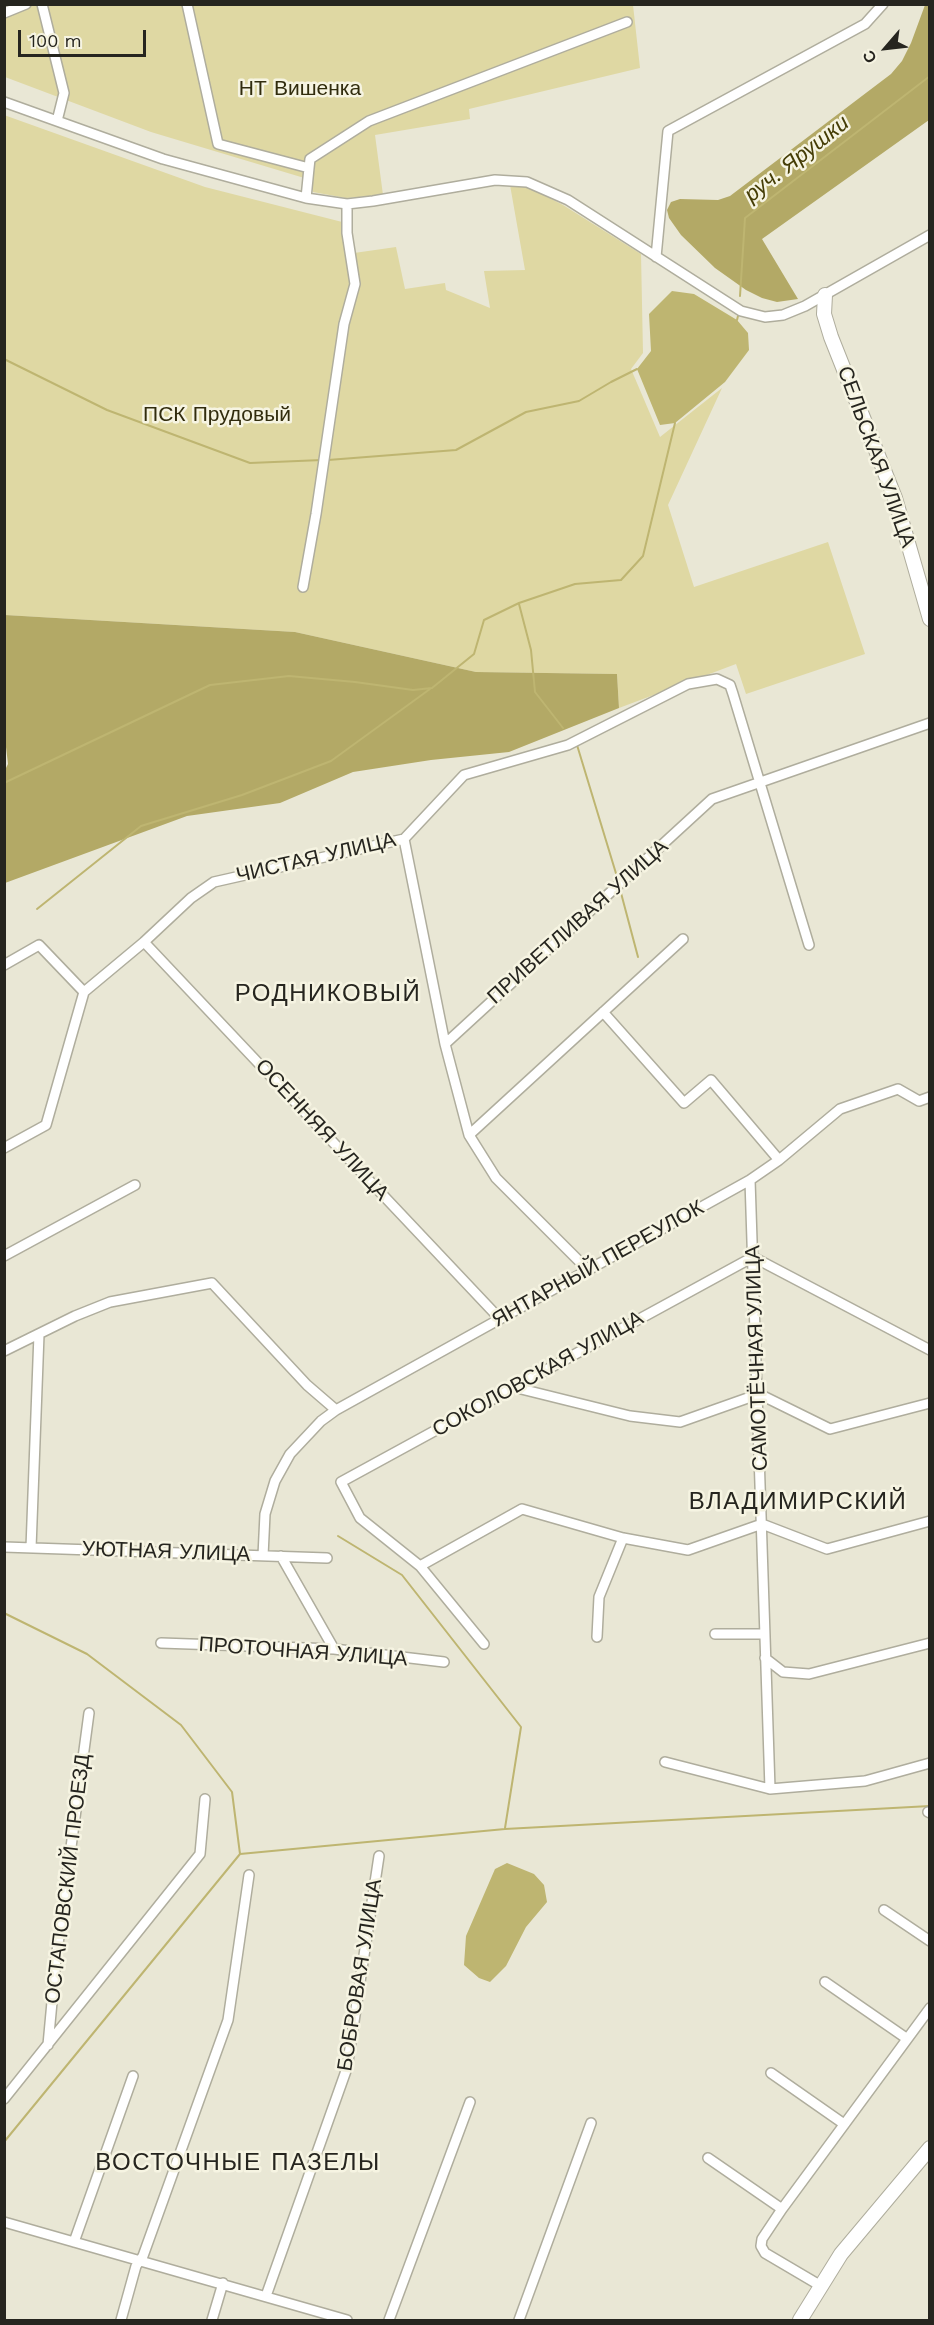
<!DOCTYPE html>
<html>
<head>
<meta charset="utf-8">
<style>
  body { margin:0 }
  #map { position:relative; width:934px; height:2325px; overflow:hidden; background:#e9e7d5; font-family:"Work Sans",sans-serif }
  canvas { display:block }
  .frame { position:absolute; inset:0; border:6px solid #26251f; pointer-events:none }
  .north { position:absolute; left:856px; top:18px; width:60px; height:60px; -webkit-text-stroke:4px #f6f4e2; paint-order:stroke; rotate:242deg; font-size:16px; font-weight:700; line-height:24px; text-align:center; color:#26251f }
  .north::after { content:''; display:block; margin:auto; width:21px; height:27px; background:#26251f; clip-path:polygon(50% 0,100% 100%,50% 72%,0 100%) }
  .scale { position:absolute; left:18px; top:30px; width:128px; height:27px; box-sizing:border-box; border:3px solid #26251f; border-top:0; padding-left:8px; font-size:18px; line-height:21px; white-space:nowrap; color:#26251f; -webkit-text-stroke:4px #f6f4e2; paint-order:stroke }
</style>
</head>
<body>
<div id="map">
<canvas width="934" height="2325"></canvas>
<div class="frame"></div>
<div class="north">С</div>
<div class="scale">100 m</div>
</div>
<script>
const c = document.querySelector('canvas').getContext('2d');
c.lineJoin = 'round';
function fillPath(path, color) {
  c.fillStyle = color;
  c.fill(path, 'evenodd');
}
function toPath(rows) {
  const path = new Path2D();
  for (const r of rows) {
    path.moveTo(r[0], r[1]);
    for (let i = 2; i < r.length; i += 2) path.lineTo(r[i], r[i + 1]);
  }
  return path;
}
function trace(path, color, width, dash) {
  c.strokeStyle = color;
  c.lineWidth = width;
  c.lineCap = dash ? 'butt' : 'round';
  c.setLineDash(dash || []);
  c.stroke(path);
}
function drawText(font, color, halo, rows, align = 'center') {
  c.font = font + ' "Work Sans",sans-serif';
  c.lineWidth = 5;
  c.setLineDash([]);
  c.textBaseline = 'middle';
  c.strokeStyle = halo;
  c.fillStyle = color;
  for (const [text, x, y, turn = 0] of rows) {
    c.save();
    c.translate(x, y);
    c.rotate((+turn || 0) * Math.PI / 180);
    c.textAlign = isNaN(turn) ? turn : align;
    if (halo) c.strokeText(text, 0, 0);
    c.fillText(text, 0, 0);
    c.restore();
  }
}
fillPath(toPath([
  [4,5,633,5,640,68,469,109,470,119,375,135,383,195,346,198,313,192,311,180,151,132,5,77],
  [4,115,205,187,350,224,354,253,396,247,405,289,445,283,446,290,490,308,484,271,525,270,510,185,530,188,563,205,641,254,643,353,631,369,660,437,722,388,668,505,694,587,828,542,865,654,746,694,736,664,619,708,617,674,476,672,295,632,5,615]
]), '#dfd8a3');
fillPath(toPath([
  [925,5,930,5,929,120,762,239,798,299,777,302,762,298,746,290,715,268,681,235,669,218,667,210,671,202,680,199,718,200,730,196,891,74,902,61,911,43],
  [5,615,295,632,476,672,617,674,619,708,509,752,431,760,353,772,280,803,187,816,5,883,4,772,8,764,4,730]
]), '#b3a966');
fillPath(toPath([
  [672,291,694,294,737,320,748,333,749,350,725,382,675,423,660,425,637,369,651,351,649,314],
  [507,1863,534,1874,544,1885,547,1902,526,1927,506,1966,490,1982,479,1978,464,1965,466,1936,495,1869]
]), '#beb571');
trace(toPath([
  [740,296,745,218,930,76],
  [737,320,738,316],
  [4,359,107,410,250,463,322,460],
  [328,460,456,450,526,412,579,401,611,382,637,369],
  [519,604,531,650,535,692,563,728],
  [577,745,618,880],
  [4,783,210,685,289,676,355,682,413,690,432,688,474,654,484,620,519,603,575,584,621,580,643,556,675,423],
  [621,893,638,957],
  [37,909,141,826,242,795,331,761,430,689],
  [338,1536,402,1575,521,1727,505,1828],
  [4,1613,87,1654,181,1725,232,1792,240,1854],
  [4,2142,240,1854,505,1829,930,1806]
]), '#beb571', 2);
const street = toPath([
  [42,4,64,93,57,121],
  [187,4,218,144,309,168,306,198],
  [4,13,26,4],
  [4,102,163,159,306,198,347,204,373,201,495,180,527,182,568,200,741,311,765,317,783,315,805,306,930,235],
  [309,168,310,159,369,121,627,22],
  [656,257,668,131,865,24,883,4],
  [303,587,316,514,344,324,355,284,347,233,347,204],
  [404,839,445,1044,469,1135,496,1178,588,1270],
  [144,942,499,1318],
  [4,965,39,945,84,992],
  [84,992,144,942,191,898,214,882,404,839,464,775,568,745,688,684,717,679,730,685,733,694,809,945],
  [445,1044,712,799,930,723],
  [469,1135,683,939],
  [4,1148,46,1125,84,992],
  [779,1160,840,1109,898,1089,919,1101,930,1097],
  [750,1180,770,1789],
  [4,1256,135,1185],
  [4,1351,75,1316,110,1302,212,1283,307,1385,336,1410],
  [513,1387,630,1416,680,1422,759,1394,830,1429,930,1403],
  [4,1547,327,1558],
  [31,1548,39,1334],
  [263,1556,265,1514,275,1481,290,1454,321,1421,336,1410,750,1180,779,1160,711,1080,684,1103,603,1012],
  [281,1556,334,1649],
  [420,1566,522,1509,623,1538,688,1550,762,1524,827,1549,930,1521],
  [715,1634,764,1634],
  [597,1637,599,1597,623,1538],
  [161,1643,334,1649,444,1662],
  [484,1644,420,1566,360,1518,341,1482,753,1257,930,1350],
  [765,1658,783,1672,809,1674,930,1643],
  [665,1762,770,1789,865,1781,930,1763],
  [928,1812,930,1813],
  [884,1910,930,1941],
  [825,1982,906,2038],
  [48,2045,56,1959,89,1713],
  [771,2073,844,2124],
  [4,2099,200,1854,205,1799],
  [708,2158,782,2209],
  [4,2222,347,2320],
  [74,2242,133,2076],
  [821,2286,765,2253,761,2246,762,2239,782,2209,930,2008],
  [266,2296,347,2068,379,1856],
  [121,2320,136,2266,143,2256,228,2020,249,1875],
  [212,2320,223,2283],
  [389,2320,470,2102],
  [519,2320,591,2123]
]);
const secondary = toPath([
  [825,295,824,314,831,337,895,498,930,619],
  [800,2320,841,2254,930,2148]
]);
trace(street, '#afad9d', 12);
trace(secondary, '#afad9d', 16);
trace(street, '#fff', 9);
trace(secondary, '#fff', 14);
drawText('21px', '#312c0d', '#f6f4e2', [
  ["НТ Вишенка",300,89],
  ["ПСК Прудовый",217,415]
]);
drawText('21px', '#26251f', '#f6f4e2', [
  ["СЕЛЬСКАЯ УЛИЦА",876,457,70],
  ["ЧИСТАЯ УЛИЦА",316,858,-13],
  ["ПРИВЕТЛИВАЯ УЛИЦА",578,922,-42],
  ["ОСЕННЯЯ УЛИЦА",322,1130,47],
  ["ЯНТАРНЫЙ ПЕРЕУЛОК",598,1264,-29],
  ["САМОТЁЧНАЯ УЛИЦА",757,1358,-92],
  ["СОКОЛОВСКАЯ УЛИЦА",538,1374,-29],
  ["УЮТНАЯ УЛИЦА",166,1552,2],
  ["ПРОТОЧНАЯ УЛИЦА",303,1652,4],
  ["ОСТАПОВСКИЙ ПРОЕЗД",68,1879,-83],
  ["БОБРОВАЯ УЛИЦА",360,1975,-81]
]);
drawText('italic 22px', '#453d06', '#f6f4e2', [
  ["руч. Ярушки",797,159,-38]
]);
c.letterSpacing = '1.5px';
drawText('24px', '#26251f', '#f6f4e2', [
  ["РОДНИКОВЫЙ",328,994],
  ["ВЛАДИМИРСКИЙ",798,1502],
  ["ВОСТОЧНЫЕ ПАЗЕЛЫ",238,2163]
]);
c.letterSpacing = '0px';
</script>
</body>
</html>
